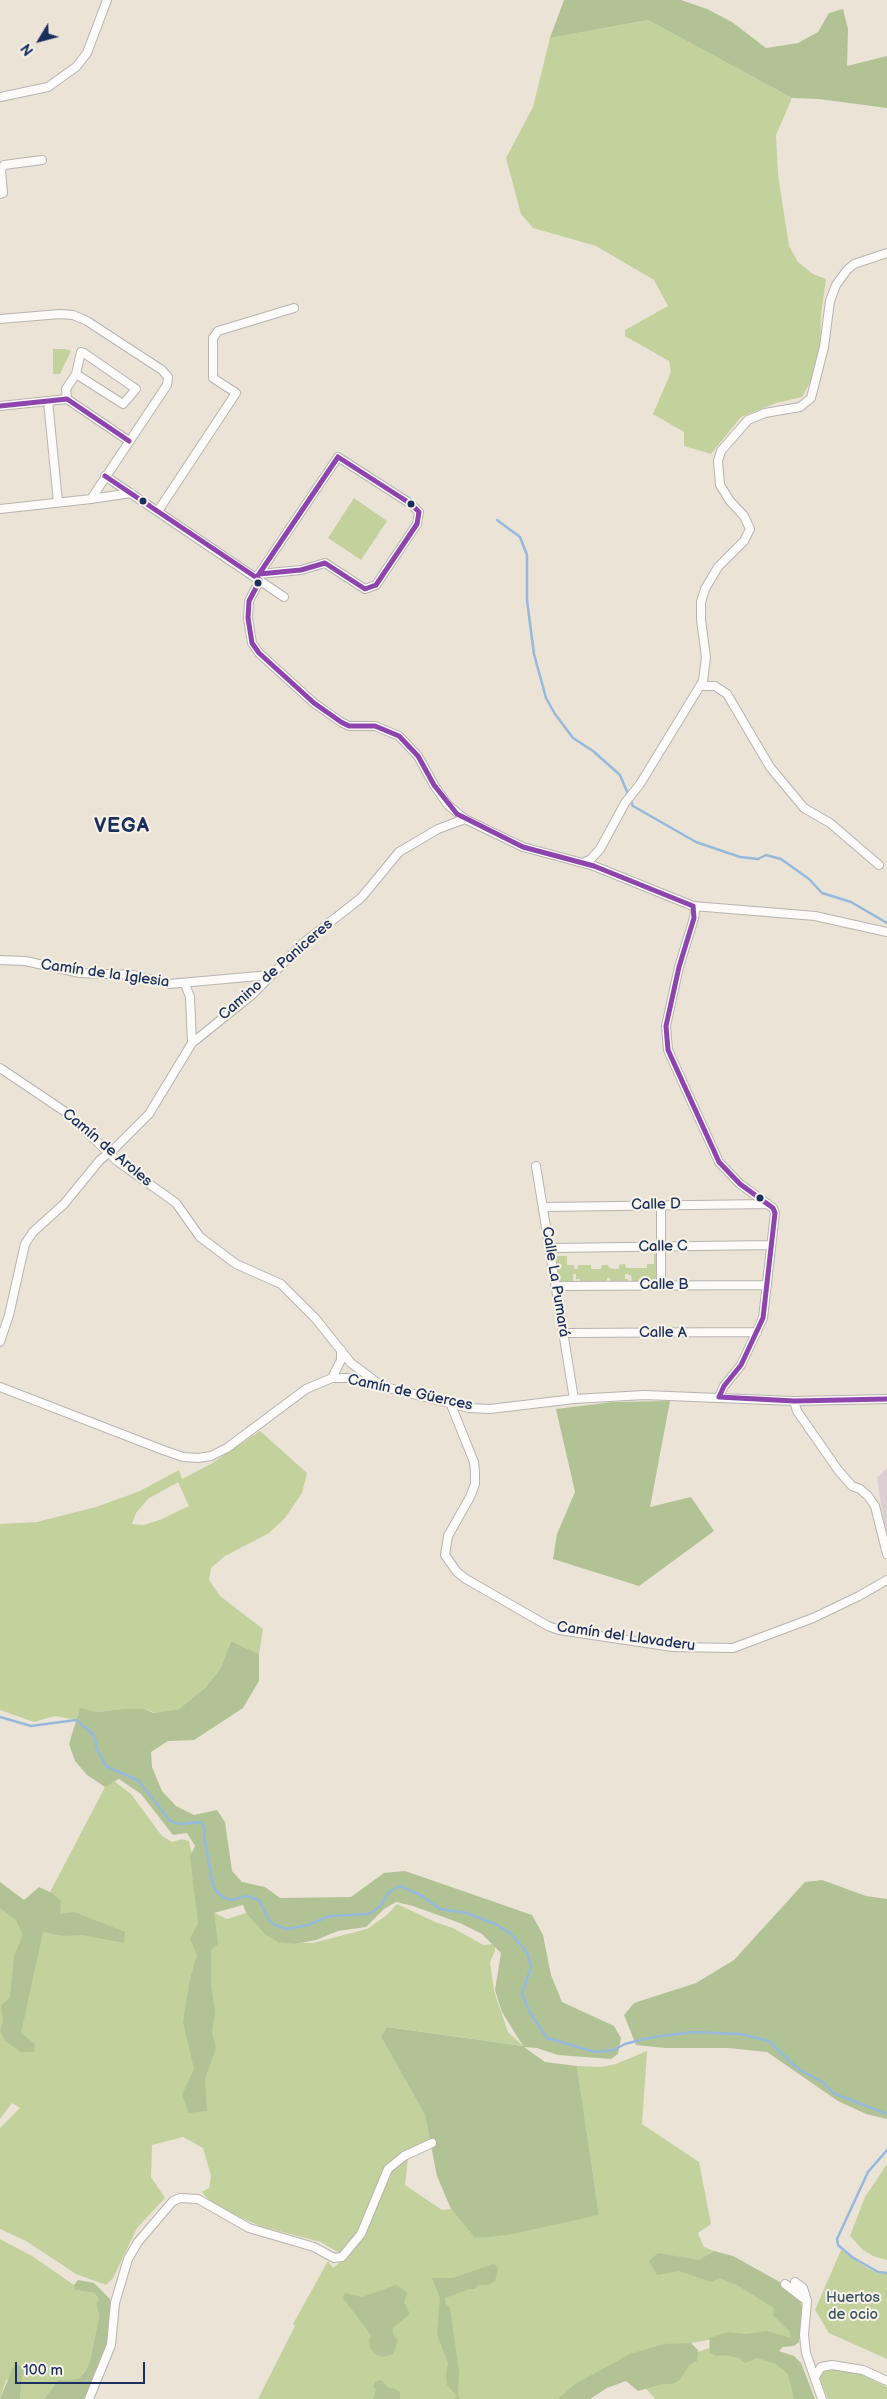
<!DOCTYPE html>
<html>
<head>
<meta charset="utf-8">
<style>
  body { margin:0 }
  #map { position:relative; width:887px; height:2399px; overflow:hidden; background:#ebe3d6; font-family:"Balsamiq Sans",sans-serif }
  canvas { display:block }
  .north { position:absolute; left:15px; top:15px; width:50px; height:50px; -webkit-text-stroke:4px #f7f3e8; paint-order:stroke; rotate:233deg; font-size:14px; font-weight:700; line-height:20px; text-align:center; color:#1b2f5e }
  .north::after { content:''; display:block; margin:auto; width:18px; height:22px; background:#1b2f5e; clip-path:polygon(50% 0,100% 100%,50% 72%,0 100%) }
  .scale { position:absolute; left:15px; top:2362px; width:130px; height:22px; box-sizing:border-box; border:2px solid #1b2f5e; border-top:0; padding-left:6px; font-size:15px; line-height:18px; white-space:nowrap; color:#1b2f5e; -webkit-text-stroke:4px #f7f3e8; paint-order:stroke }
</style>
</head>
<body>
<div id="map">
<canvas width="887" height="2399"></canvas>
<div class="north">N</div>
<div class="scale">100 m</div>
</div>
<script>
const c = document.querySelector('canvas').getContext('2d');
c.lineJoin = 'round';
function fillPath(path, color) {
  c.fillStyle = color;
  c.fill(path, 'evenodd');
}
function toPath(rows) {
  const path = new Path2D();
  for (const r of rows) {
    path.moveTo(r[0], r[1]);
    for (let i = 2; i < r.length; i += 2) path.lineTo(r[i], r[i + 1]);
  }
  return path;
}
function trace(path, color, width, dash) {
  c.strokeStyle = color;
  c.lineWidth = width;
  c.lineCap = dash ? 'butt' : 'round';
  c.setLineDash(dash || []);
  c.stroke(path);
}
function drawText(font, color, halo, rows, align = 'center') {
  c.font = font + ' "Balsamiq Sans",sans-serif';
  c.lineWidth = 4;
  c.setLineDash([]);
  c.textBaseline = 'middle';
  c.strokeStyle = halo;
  c.fillStyle = color;
  for (const [text, x, y, turn = 0] of rows) {
    c.save();
    c.translate(x, y);
    c.rotate((+turn || 0) * Math.PI / 180);
    c.textAlign = isNaN(turn) ? turn : align;
    if (halo) c.strokeText(text, 0, 0);
    c.fillText(text, 0, 0);
    c.restore();
  }
}
fillPath(toPath([
  [887,1468,887,1543,877,1478]
]), '#dbcfd4');
fillPath(toPath([
  [648,20,792,98,776,135,778,175,789,246,798,262,813,274,826,279,821,314,820,364,802,397,776,403,741,417,711,454,684,446,684,432,653,414,671,372,669,361,625,336,625,330,668,306,654,280,596,246,533,228,521,214,506,158,533,107,550,38],
  [53,349,65,349,71,351,60,374,53,374],
  [354,498,387,521,361,560,328,538],
  [654,1254,656,1254,656,1281,648,1281,648,1278,645,1277,641,1278,641,1282,632,1282,631,1276,627,1274,625,1274,625,1279,628,1279,628,1282,611,1282,610,1278,607,1278,607,1282,580,1282,580,1279,576,1279,576,1274,573,1274,573,1283,557,1282,552,1256,567,1256,567,1265,574,1265,574,1269,578,1269,578,1265,591,1265,591,1269,601,1269,602,1265,608,1265,609,1268,614,1269,619,1269,619,1265,625,1264,626,1268,647,1268,647,1264,654,1264],
  [260,1431,307,1473,302,1493,285,1518,269,1533,225,1556,211,1568,209,1580,220,1596,263,1629,259,1654,231,1641,220,1669,206,1687,179,1709,156,1713,144,1709,123,1709,97,1712,80,1709,76,1720,55,1716,34,1722,0,1710,0,1524,37,1522,96,1507,140,1491,179,1470,182,1479,211,1464],
  [178,1482,189,1506,162,1519,144,1525,132,1524,136,1513,148,1499],
  [114,1781,131,1794,162,1836,172,1842,182,1839,189,1841,197,1876,210,1911,227,1919,246,1913,278,1942,313,1943,367,1929,387,1915,397,1904,435,1922,453,1928,483,1945,495,1944,495,1951,490,1962,494,1991,508,2032,523,2046,388,2027,381,2037,425,2115,430,2140,409,2149,405,2185,442,2210,451,2209,475,2238,599,2215,577,2066,601,2067,616,2064,647,2051,642,2124,699,2162,711,2224,698,2233,704,2247,714,2251,708,2254,787,2290,795,2343,725,2337,691,2343,567,2399,258,2399,295,2326,293,2324,328,2261,333,2268,346,2257,321,2242,263,2227,229,2213,207,2198,202,2192,209,2188,211,2176,203,2148,183,2137,152,2145,151,2177,165,2198,137,2228,113,2278,106,2285,76,2274,26,2241,0,2229,0,2128,20,2108,12,2103,0,2119,0,1893,37,1917,105,1787],
  [887,2164,887,2260,873,2256,863,2250,850,2236,865,2197],
  [0,2239,32,2256,74,2285,75,2290,95,2293,99,2300,96,2303,99,2316,90,2361,85,2372,78,2379,58,2380,44,2399,20,2399,23,2370,6,2380,0,2399],
  [841,2250,867,2268,878,2273,887,2274,887,2359,829,2333,815,2310],
  [715,2346,766,2350,813,2399,655,2399,644,2386,680,2358],
  [837,2369,860,2374,887,2387,887,2399,828,2399,820,2378,824,2371]
]), '#c3d19c');
fillPath(toPath([
  [564,0,681,0,707,9,732,22,766,48,798,43,818,32,829,13,843,9,848,29,847,66,887,56,887,108,819,99,792,98,648,20,550,38],
  [670,1401,650,1507,691,1497,714,1531,639,1586,553,1559,557,1534,575,1492,556,1409,613,1402],
  [231,1641,259,1654,259,1681,243,1708,194,1740,168,1741,151,1752,152,1767,162,1791,176,1806,194,1815,217,1810,225,1822,232,1871,242,1882,265,1887,280,1898,351,1897,384,1873,405,1871,532,1915,543,1935,551,1975,562,2002,614,2026,621,2038,618,2054,611,2059,558,2055,537,2048,524,2047,545,2062,577,2066,599,2215,507,2235,475,2238,451,2209,437,2176,425,2115,381,2037,387,2027,523,2046,502,2012,495,1990,501,1953,482,1934,460,1923,413,1906,396,1902,384,1909,366,1927,338,1931,316,1940,294,1944,278,1942,266,1935,246,1913,243,1905,214,1913,218,1944,211,1950,211,1984,215,2012,212,2032,216,2048,205,2079,207,2111,189,2113,182,2095,194,2069,183,2022,190,1979,197,1955,190,1939,198,1923,190,1856,195,1846,187,1833,173,1835,141,1794,119,1779,105,1787,87,1775,75,1761,69,1744,80,1708,97,1712,123,1709,144,1709,154,1713,179,1709,206,1687,220,1669],
  [822,1880,866,1896,887,1899,887,2119,866,2114,838,2101,767,2052,728,2048,665,2048,636,2045,624,2015,634,2003,696,1983,734,1960,805,1882],
  [0,1882,24,1900,39,1887,52,1893,61,1901,60,1914,74,1912,125,1932,124,1943,82,1935,64,1936,43,1932,21,2033,35,2044,34,2052,21,2052,5,2041,0,2031,3,2021,1,2006,10,1997,14,1956,23,1935,16,1920,0,1908],
  [714,2251,733,2256,787,2286,800,2299,803,2311,799,2342,794,2346,783,2347,779,2351,794,2356,801,2363,815,2399,794,2399,788,2374,776,2364,757,2358,745,2363,739,2358,725,2355,716,2356,710,2353,709,2338,728,2332,746,2334,767,2331,791,2338,789,2331,773,2315,774,2308,737,2285,719,2278,711,2282,679,2271,657,2275,649,2261,658,2253,699,2260],
  [494,2264,498,2269,495,2281,489,2285,479,2285,474,2289,469,2289,445,2298,445,2303,450,2308,459,2371,458,2396,460,2399,454,2399,457,2396,447,2385,446,2375,448,2363,437,2334,440,2298,432,2278,453,2278],
  [78,2280,94,2283,110,2299,114,2320,106,2355,94,2373,98,2380,91,2399,44,2399,58,2380,78,2379,85,2372,90,2361,99,2316,96,2303,99,2300,95,2293,75,2290,74,2285],
  [396,2285,407,2292,404,2302,410,2314,393,2328,393,2334,398,2341,393,2354,383,2357,375,2354,370,2348,369,2341,371,2335,343,2298,345,2293,362,2297],
  [691,2343,698,2350,697,2361,689,2365,680,2380,672,2384,663,2384,638,2391,626,2381,607,2388,590,2399,558,2399,575,2384,630,2354,664,2344],
  [20,2365,23,2370,20,2399,0,2399,13,2367],
  [381,2380,389,2388,393,2388,400,2392,400,2399,373,2399,376,2390,373,2386,375,2382]
]), '#b1c395');
trace(toPath([
  [497,520,520,537,527,555,527,600,534,654,546,698,555,714,573,738,593,751,620,775,633,806,696,842,740,857,758,859,766,855,781,859,809,879,822,893,851,902,887,923],
  [0,1717,31,1726,76,1720,94,1735,97,1749,106,1766,139,1781,170,1821,179,1824,201,1822,205,1828,204,1835,212,1881,216,1891,224,1898,232,1900,247,1896,259,1900,269,1920,275,1925,287,1929,308,1925,330,1916,369,1914,380,1906,389,1892,400,1886,422,1896,440,1909,467,1913,495,1924,510,1933,527,1952,531,1967,522,1993,529,2011,547,2038,595,2052,614,2050,625,2044,644,2039,662,2036,693,2032,740,2034,769,2041,798,2069,824,2083,833,2093,887,2114],
  [887,2150,868,2172,837,2239,838,2245,852,2257,878,2272,887,2273]
]), '#96b9dc', 2.5);
const minor = toPath([
  [0,97,48,87,76,67,87,53,107,0],
  [0,194,3,193,1,170,4,165,42,160],
  [0,319,60,314,73,315,87,321,162,370,168,377,167,385,91,499,0,509],
  [67,399,66,389,76,374,123,404,136,389,84,353,81,352,76,374],
  [48,401,58,502],
  [0,406,67,399,129,441],
  [105,476,284,597],
  [91,499,131,493],
  [158,511,236,393,213,378,213,338,218,331,294,308],
  [257,577,338,457,411,504,419,512,417,524,376,585,365,589,325,563,301,570,259,574],
  [260,580,249,601,248,618,252,643,259,653,314,703,341,722,349,726,375,726,399,736,418,756,434,785,448,805,465,819,523,847,594,866,693,906,815,916,887,932],
  [701,686,715,686,727,694,770,767,804,808,830,823,879,865],
  [583,863,591,859,600,849,625,803,640,784,703,681,706,657,701,620,701,602,705,589,718,567,744,541,750,529,744,516,730,501,720,485,718,461,721,451,748,420,765,413,800,407,811,398,824,347,830,301,836,285,847,270,854,264,887,253],
  [693,906,695,911,694,918,679,967,666,1026,668,1050,719,1162,740,1184,773,1208,775,1213,763,1318,741,1365,724,1386,719,1397],
  [0,960,25,961,80,973,133,975,169,984,270,975],
  [185,984,190,997,192,1043],
  [0,1068,67,1113,117,1161,176,1203,200,1237,236,1264,281,1284,315,1318,351,1363,379,1384],
  [536,1166,574,1399],
  [661,1204,661,1285],
  [543,1207,768,1204],
  [554,1248,771,1245],
  [561,1286,767,1285],
  [568,1333,757,1332],
  [0,1342,9,1315,25,1244,33,1232,64,1204,100,1160,115,1148,149,1114,192,1043,253,994,302,944,361,898,399,852,438,829,465,819],
  [332,1378,341,1360,341,1350],
  [0,1387,163,1450,183,1457,198,1458,211,1456,227,1448,306,1389,332,1378,349,1378,469,1408,490,1409,574,1399,644,1395,794,1401,887,1399],
  [794,1401,797,1411,838,1470,852,1486,860,1489,868,1496,875,1506,887,1554],
  [451,1405,474,1462,475,1472,475,1484,470,1497,448,1536,445,1555,457,1572,466,1579,548,1626,559,1630,673,1647,733,1648,813,1618,859,1596,887,1580],
  [795,2282,803,2288,807,2301],
  [785,2284,807,2301,804,2335,806,2353,822,2399],
  [815,2377,821,2367,832,2365,863,2370,887,2381],
  [89,2399,111,2345,115,2303,128,2259,138,2242,173,2201,180,2198,198,2199,249,2228,314,2247,334,2258,342,2257,361,2234,388,2169,404,2156,432,2143]
]);
trace(minor, '#b7b4b0', 10);
trace(minor, '#fcfbf9', 8);
trace(toPath([
  [0,406,67,399,129,441],
  [338,457,411,504,419,512,417,524,376,585],
  [105,476,260,580],
  [259,574,301,570,325,563,365,589,376,585],
  [257,577,338,457],
  [260,580,249,601,248,618,252,643,259,653,314,703,341,722,349,726,375,726,399,736,418,756,434,785,457,814,523,847,594,866,693,906],
  [693,906,694,918,679,967,666,1026,668,1050,719,1162,740,1184,773,1208,775,1213,763,1318,741,1365,724,1386,719,1397],
  [719,1397,794,1401,887,1399]
]), '#8e44ad', 5);
for (const [x, y, r, color] of [
  [143,501,4.5,"#1b2f5e"],
  [411,504,4.5,"#1b2f5e"],
  [258,583,4.5,"#1b2f5e"],
  [760,1198,4.5,"#1b2f5e"]
]) {
  const dot = new Path2D();
  dot.arc(x, y, r, 0, 2 * Math.PI);
  c.fillStyle = color;
  c.fill(dot);
  trace(dot, '#f7f3e8', 2);
}
drawText('15px', '#1b2f5e', '#f7f3e8', [
  ["Camino de Paniceres",276,970,-41],
  ["Camín de la Iglesia",105,974,8],
  ["Camín de Aroles",107,1148,40],
  ["Calle D",656,1205,-1],
  ["Calle C",663,1247,-1],
  ["Calle La Pumará",555,1282,81],
  ["Calle B",664,1285],
  ["Calle A",663,1333],
  ["Camín de Güerces",410,1393,12],
  ["Camín del Llavaderu",626,1637,8]
]);
drawText('15px', '#3d5462', '#f7f3e8', [
  ["Huertos",853,2298],
  ["de ocio",853,2315]
]);
c.letterSpacing = '1px';
drawText('bold 20px', '#1b2f5e', '#f7f3e8', [
  ["VEGA",122,827]
]);
c.letterSpacing = '0px';
</script>
</body>
</html>
